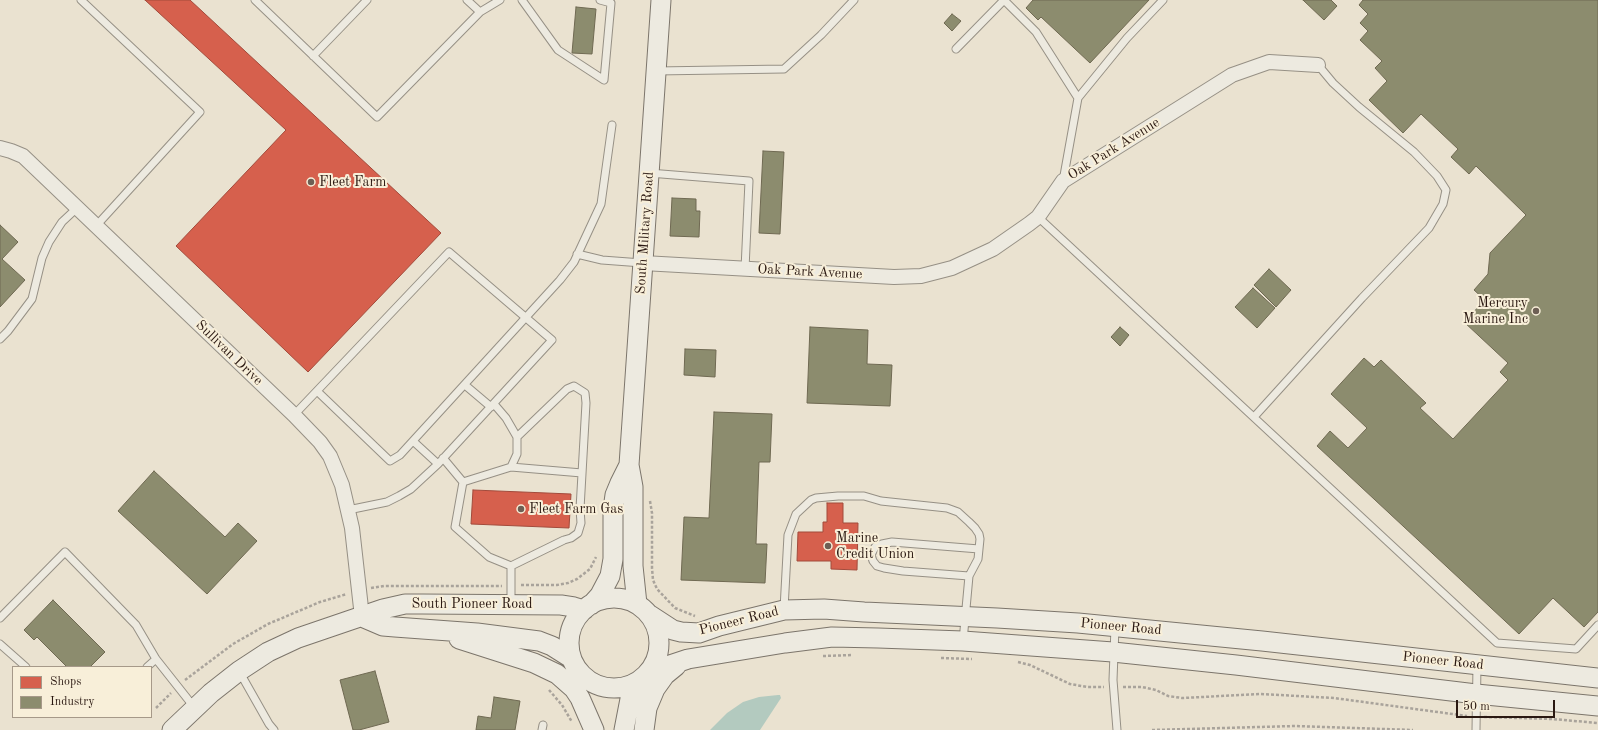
<!DOCTYPE html>
<html>
<head>
<meta charset="utf-8">
<style>
  body { margin:0 }
  #map { position:relative; width:1598px; height:730px; overflow:hidden; background:#eae2d0; font-family:"Old Standard TT",serif }
  canvas { display:block }
  .legend { position:absolute; left:12px; top:666px; width:140px; height:52px; box-sizing:border-box; background:#f8efd9; border:1px solid #a69989; margin:0; padding:5px 7px; list-style:none; font-size:12px; color:#2a1811 }
  .legend li { display:flex; align-items:center; gap:8px; height:20px }
  .legend b { width:20px; border:1px solid #a69989 }
  .scale { position:absolute; left:1456px; top:700px; width:99px; height:18px; box-sizing:border-box; border:2px solid #2a1811; border-top:0; padding-left:5px; font-size:12px; line-height:14px; white-space:nowrap; color:#2a1811; -webkit-text-stroke:3px #f8efd9; paint-order:stroke }
</style>
</head>
<body>
<div id="map">
<canvas width="1598" height="730"></canvas>
<ul class="legend">
<li><b style="height:11px;background:#d6604d"></b>Shops</li>
<li><b style="height:11px;background:#8c8c6e"></b>Industry</li>
</ul>
<div class="scale">50 m</div>
</div>
<script>
const c = document.querySelector('canvas').getContext('2d');
c.lineJoin = 'round';
function fillPath(path, color) {
  c.fillStyle = color;
  c.fill(path, 'evenodd');
}
function toPath(rows) {
  const path = new Path2D();
  for (const r of rows) {
    if (r.length === 3) {
      path.moveTo(r[0] + r[2], r[1]);
      path.arc(r[0], r[1], r[2], 0, 2 * Math.PI);
      continue;
    }
    path.moveTo(r[0], r[1]);
    for (let i = 2; i < r.length; i += 2) path.lineTo(r[i], r[i + 1]);
  }
  return path;
}
function trace(path, color, width, dash) {
  c.strokeStyle = color;
  c.lineWidth = width;
  c.lineCap = dash ? 'butt' : 'round';
  c.setLineDash(dash || []);
  c.stroke(path);
}
function drawText(font, color, halo, rows, align = 'center') {
  c.font = font + ' "Old Standard TT",serif';
  c.lineWidth = 4;
  c.setLineDash([]);
  c.textBaseline = 'middle';
  c.strokeStyle = halo;
  c.fillStyle = color;
  for (const [text, x, y, turn = 0] of rows) {
    c.save();
    c.translate(x, y);
    c.rotate((+turn || 0) * Math.PI / 180);
    c.textAlign = isNaN(turn) ? turn : align;
    if (halo) c.strokeText(text, 0, 0);
    c.fillText(text, 0, 0);
    c.restore();
  }
}
fillPath(toPath([
  [778,695,780,695,781,698,760,730,710,730,727,713,743,702,759,697]
]), '#b3cabf');
const shops = toPath([
  [145,0,190,0,441,233,308,372,176,246,286,130,145,0],
  [473,490,571,494,569,528,471,524,473,490],
  [827,503,843,503,843,523,858,523,857,570,831,569,831,561,797,561,798,532,823,532,823,522,827,522,827,503]
]);
fillPath(shops, '#d6604d');
trace(shops, '#a24a3b', 1);
const industry = toPath([
  [1033,0,1149,0,1090,63,1041,17,1038,20,1026,8,1033,0],
  [1303,0,1331,0,1337,6,1324,20,1303,0],
  [1363,0,1598,0,1598,612,1584,627,1553,598,1519,634,1317,446,1330,431,1348,448,1367,428,1331,394,1364,358,1374,367,1381,360,1426,403,1420,408,1453,439,1508,380,1500,372,1508,363,1464,322,1485,300,1474,290,1488,274,1490,253,1526,215,1476,166,1469,174,1451,157,1458,149,1421,114,1403,133,1369,100,1387,81,1375,68,1382,61,1360,40,1368,31,1360,23,1368,14,1359,5,1363,0],
  [576,7,596,9,592,54,572,53,576,7],
  [952,14,961,21,952,31,944,23,952,14],
  [763,151,784,152,780,234,759,233,763,151],
  [672,198,696,199,696,211,700,211,699,237,670,236,672,198],
  [0,225,18,242,2,259,25,280,0,307,0,225],
  [1269,269,1291,290,1276,307,1254,285,1269,269],
  [1253,288,1275,308,1257,328,1235,307,1253,288],
  [810,327,868,330,867,364,892,365,890,406,807,403,810,327],
  [1120,327,1129,335,1120,346,1111,337,1120,327],
  [685,349,716,350,715,377,684,375,685,349],
  [714,412,772,414,770,462,759,462,756,544,767,544,765,583,681,580,684,517,709,518,714,412],
  [154,471,225,537,238,523,257,541,207,594,118,511,154,471],
  [53,600,105,652,90,667,67,667,37,637,34,640,24,630,53,600],
  [375,671,389,722,359,730,353,730,340,680,375,671],
  [494,697,520,701,515,730,476,730,478,716,491,718,494,697]
]);
fillPath(industry, '#8c8c6e');
trace(industry, '#6f6952', 1);
const lane = toPath([
  [81,0,200,112,96,226],
  [255,0,377,117,480,12,467,0],
  [522,0,558,50,604,80,611,3,600,0],
  [480,12,500,0],
  [956,49,1004,0,1036,32,1078,98,1063,181],
  [313,56,367,0],
  [656,71,784,69,821,35,854,0],
  [1078,98,1127,38,1163,0],
  [649,173,749,181,745,269],
  [1038,217,1497,643,1576,649,1598,625],
  [577,254,602,260,642,263],
  [0,339,8,331,32,299,42,258,49,242,62,222,77,208],
  [465,385,491,407],
  [317,391,390,461,400,455,560,280,574,262,601,204,612,125],
  [294,415,449,252,552,340,438,464,411,489,399,496,387,502,348,510],
  [1254,417,1362,298,1429,228,1443,204,1446,190,1437,176,1414,152,1359,107,1333,83,1318,65],
  [413,441,438,464],
  [443,458,463,482,455,527,489,557,511,566,511,604],
  [511,467,582,473],
  [463,482,511,467,517,454,517,437,506,418,494,404],
  [511,566,564,540,571,538,578,533,581,523,580,509,586,403,585,393,574,386,567,389,517,437],
  [969,576,903,571,884,568,877,566,873,561,871,555,875,547,882,544,892,542,979,549],
  [784,609,788,535,796,514,811,500,816,498,838,496,864,496,881,501,947,508,958,512,969,522,975,528,979,534,980,539,978,559,969,576,963,641],
  [0,618,65,552,136,625,156,659,194,707],
  [1115,627,1113,680,1117,730],
  [0,644,26,667],
  [147,667,156,659],
  [239,671,269,724,274,730],
  [542,730,543,725],
  [1476,730,1477,665]
]);
const street = toPath([
  [0,148,11,151,23,156,294,415,320,442,330,456,342,485,352,528,362,617],
  [643,263,894,277,921,276,952,268,993,249,1029,224,1038,217,1063,181,1232,75,1269,62,1318,65]
]);
const secondary = toPath([
  [614,643,45],
  [637,604,633,566,633,487,629,465,661,0],
  [591,605,600,595,610,576,613,559,613,509,615,495,620,483,629,465],
  [650,615,673,630,681,632,699,633,719,626,784,610,824,609,864,612,997,618,1078,623,1262,641,1598,678],
  [362,617,383,626,395,627,477,633,539,641,552,646,571,658],
  [459,639,534,663,557,674,574,689,580,698,594,730],
  [649,672,688,659,785,643,832,637,878,638,963,641,1113,652,1236,665,1476,694,1598,706],
  [172,730,211,693,239,671,268,652,298,638,383,609,405,604,422,604,561,605,574,607,584,610],
  [624,730,630,699,635,690,642,679],
  [644,730,647,708,655,689,665,675,676,666]
]);
trace(lane, '#969085', 9);
trace(street, '#969085', 16);
trace(secondary, '#7c756b', 21);
trace(toPath([
  [650,501,652,513,652,568,653,580,657,589,675,608,695,616],
  [521,585,557,585,568,583,577,579,590,569,596,557],
  [371,588,384,586,502,586],
  [823,656,852,655],
  [941,658,972,659],
  [1018,662,1030,665,1070,684,1087,687,1104,687],
  [185,680,233,644,268,624,320,602,347,594],
  [1123,687,1142,687,1156,690,1168,696,1182,698,1261,694,1334,698,1467,716],
  [549,690,562,705,572,722],
  [156,708,171,693],
  [1484,717,1552,719,1598,723],
  [1152,730,1295,726,1413,730]
]), '#a9a39b', 2.5, [3, 2]);
trace(lane, '#edeae0', 7);
trace(street, '#edeae0', 14);
trace(secondary, '#edeae0', 19);
for (const [x, y, r, color] of [
  [311,182,4,"#6d5f54"],
  [1536,311,4,"#6d5f54"],
  [521,509,4,"#6d5f54"],
  [828,546,4,"#6d5f54"]
]) {
  const dot = new Path2D();
  dot.arc(x, y, r, 0, 2 * Math.PI);
  c.fillStyle = color;
  c.fill(dot);
  trace(dot, '#f8efd9', 1.5);
}
drawText('14px', '#2a1811', '#f8efd9', [
  ["Oak Park Avenue",1114,149,-32],
  ["South Military Road",645,233,-86],
  ["Oak Park Avenue",810,272,3],
  ["Sullivan Drive",229,353,44],
  ["South Pioneer Road",472,604],
  ["Pioneer Road",739,621,-14],
  ["Pioneer Road",1121,627,5],
  ["Pioneer Road",1443,661,6]
]);
drawText('14px', '#2a1811', '#f8efd9', [
  ["Fleet Farm",319,182],
  ["Mercury",1528,303,"right"],
  ["Marine Inc",1528,319,"right"],
  ["Fleet Farm Gas",529,509],
  ["Marine",836,538],
  ["Credit Union",836,554]
], 'left');
</script>
</body>
</html>
